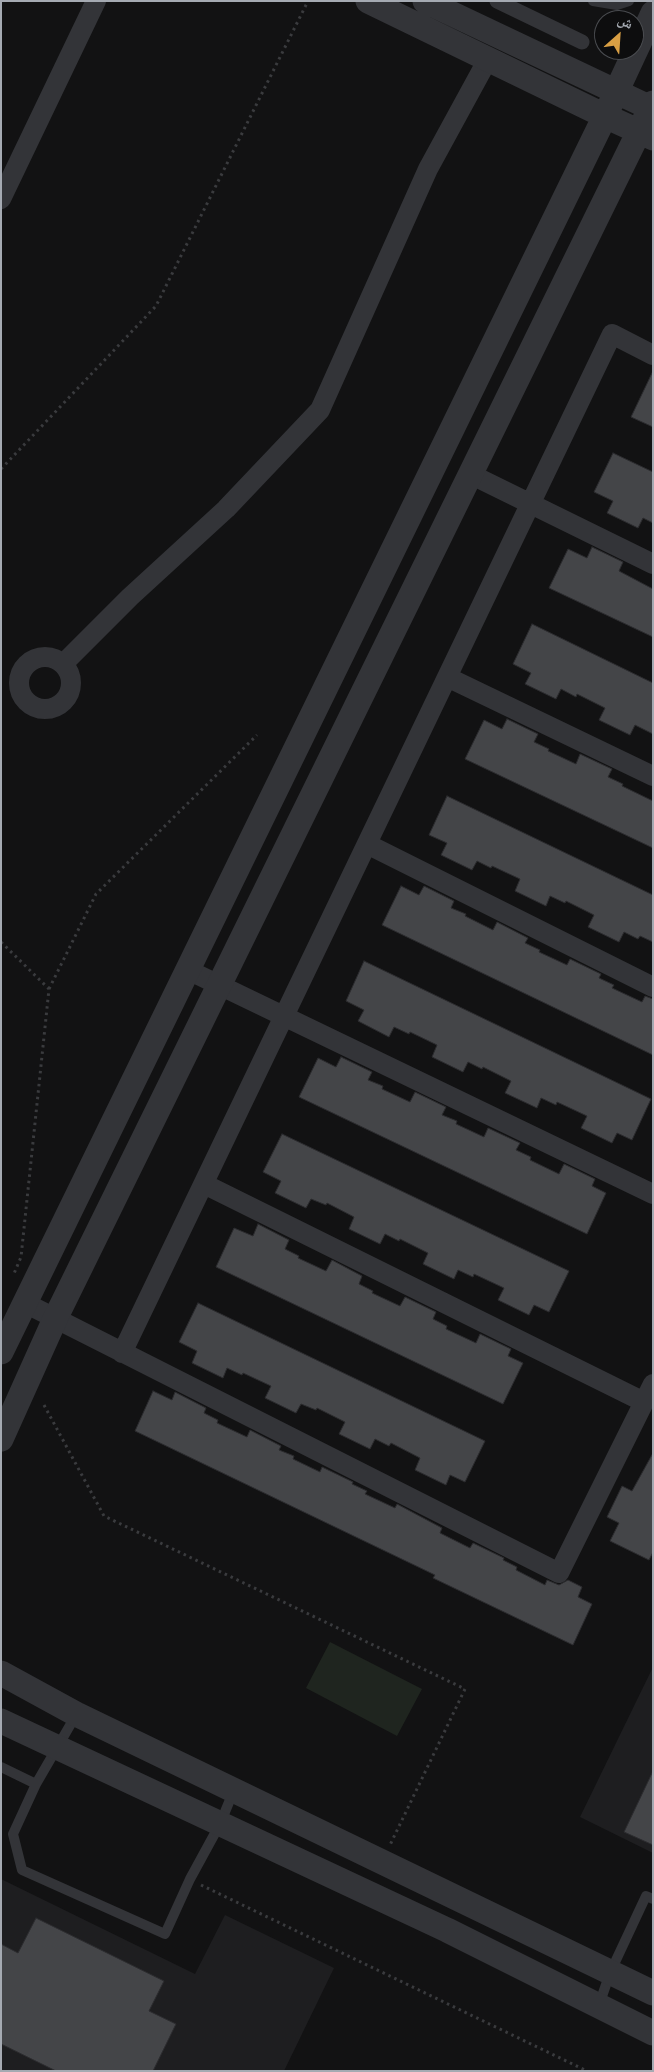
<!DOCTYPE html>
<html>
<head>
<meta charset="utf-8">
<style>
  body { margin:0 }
  #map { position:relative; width:654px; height:2072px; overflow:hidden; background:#121213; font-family:"Nunito Sans","Noto Naskh Arabic",sans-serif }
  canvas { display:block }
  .frame { position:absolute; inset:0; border:2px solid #a5aab2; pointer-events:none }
  .north { position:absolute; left:594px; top:10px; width:50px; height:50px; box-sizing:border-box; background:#0d0d0e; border:1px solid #4a4c50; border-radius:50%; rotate:26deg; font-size:14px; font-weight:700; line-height:20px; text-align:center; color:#a5aab2 }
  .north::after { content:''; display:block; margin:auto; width:18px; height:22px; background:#d99f44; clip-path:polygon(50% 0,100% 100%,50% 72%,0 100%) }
</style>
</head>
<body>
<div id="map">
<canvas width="654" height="2072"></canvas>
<div class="frame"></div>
<div class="north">ش</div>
</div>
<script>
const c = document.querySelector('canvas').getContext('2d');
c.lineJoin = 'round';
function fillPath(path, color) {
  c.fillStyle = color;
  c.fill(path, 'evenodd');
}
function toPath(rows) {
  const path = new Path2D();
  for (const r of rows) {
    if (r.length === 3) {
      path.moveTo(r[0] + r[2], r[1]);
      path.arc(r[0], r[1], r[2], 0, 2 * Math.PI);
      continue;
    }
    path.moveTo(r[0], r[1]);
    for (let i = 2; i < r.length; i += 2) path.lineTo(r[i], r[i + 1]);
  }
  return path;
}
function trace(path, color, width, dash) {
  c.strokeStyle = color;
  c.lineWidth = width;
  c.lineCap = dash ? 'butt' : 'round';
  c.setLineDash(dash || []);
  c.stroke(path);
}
fillPath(toPath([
  [653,1667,653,1853,580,1817],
  [1,1879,195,1974,225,1915,334,1968,284,2071,1,2071]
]), '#1e1e20');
fillPath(toPath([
  [330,1642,422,1689,397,1736,306,1688]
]), '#1f251f');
const building = toPath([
  [653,371,653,427,631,417,653,371],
  [613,453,653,472,653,523,643,518,638,528,607,513,613,501,594,492,613,453],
  [592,547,623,562,619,571,653,589,653,637,549,588,568,549,587,558,592,547],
  [532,624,653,683,653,734,635,725,630,735,599,720,605,708,577,694,576,697,561,689,556,699,525,684,531,673,513,664,532,624],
  [507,719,538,734,534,742,549,749,548,751,576,764,580,754,612,769,608,777,623,784,622,786,653,801,653,848,465,759,484,720,502,729,507,719],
  [447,796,653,895,653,942,640,936,638,939,624,932,619,942,588,927,594,915,566,901,565,903,550,896,546,906,515,891,520,879,492,866,491,868,477,861,472,870,441,855,447,843,429,835,447,796],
  [401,886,419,895,424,886,454,901,451,908,466,914,465,916,493,930,497,922,528,938,525,943,540,950,539,952,567,965,570,959,601,974,599,978,614,985,612,988,642,1002,645,996,653,999,653,1055,382,925,401,886],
  [364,961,651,1099,632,1140,617,1133,612,1143,581,1128,587,1116,557,1102,556,1105,541,1098,537,1108,505,1093,511,1081,483,1067,482,1069,468,1062,463,1072,432,1057,437,1045,410,1032,409,1034,394,1027,389,1037,358,1021,364,1010,346,1001,364,961],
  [341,1057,372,1072,368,1080,383,1086,382,1089,410,1102,415,1092,446,1107,442,1115,457,1121,456,1124,484,1137,488,1128,520,1143,516,1150,531,1157,530,1160,559,1174,564,1164,595,1179,592,1186,606,1193,587,1234,299,1097,318,1058,336,1067,341,1057],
  [282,1134,569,1271,549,1312,534,1305,529,1315,498,1300,504,1288,474,1274,473,1277,458,1270,454,1279,423,1264,428,1253,400,1239,399,1241,385,1234,380,1244,349,1229,354,1217,327,1203,326,1205,311,1199,306,1208,275,1193,281,1181,263,1172,282,1134],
  [258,1224,289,1240,285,1249,299,1256,298,1258,326,1271,332,1260,362,1276,359,1284,373,1291,372,1293,400,1306,405,1297,436,1312,433,1319,447,1326,446,1329,476,1343,480,1334,511,1349,508,1356,523,1363,503,1404,216,1267,234,1228,253,1236,258,1224],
  [198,1303,485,1441,465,1482,450,1475,446,1485,415,1470,420,1458,391,1443,389,1446,375,1439,370,1449,339,1434,345,1422,317,1408,316,1410,301,1404,296,1413,265,1398,271,1386,243,1373,242,1375,227,1368,223,1378,192,1363,197,1351,179,1342,198,1303],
  [153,1391,172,1400,175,1392,206,1408,204,1413,218,1420,217,1423,247,1437,250,1430,281,1446,279,1450,294,1456,293,1459,320,1472,322,1467,353,1482,352,1484,367,1491,365,1494,395,1508,397,1504,442,1528,440,1533,470,1548,473,1543,504,1558,503,1560,517,1567,516,1570,545,1585,547,1580,559,1585,568,1580,582,1587,578,1597,592,1604,573,1645,433,1578,435,1575,135,1431,153,1391],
  [653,1453,653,1552,649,1560,610,1541,619,1523,607,1517,622,1486,632,1491,653,1453],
  [653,1771,653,1845,624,1832,653,1771],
  [36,1918,164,1981,149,2011,176,2024,153,2071,56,2071,1,2044,1,1944,18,1953,36,1918]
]);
fillPath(building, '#444548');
trace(building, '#2c2c2f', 1);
trace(toPath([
  [1,469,156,306,308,1],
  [1,942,49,989,21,1257,13,1276],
  [49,989,96,894,257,735],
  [44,1405,104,1516,465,1689,390,1845],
  [201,1885,587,2071]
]), '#3a3b3e', 3, [2.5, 4]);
trace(toPath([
  [593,1,617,5,629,1],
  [76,1715,36,1784,13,1834,22,1870,165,1934,190,1879,220,1824,234,1790],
  [1,1767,36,1784],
  [599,2005,610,1973,646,1896,653,1899]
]), '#333438', 10);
trace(toPath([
  [497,1,582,42]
]), '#333438', 15);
trace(toPath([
  [1,199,96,1],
  [470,474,653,564],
  [45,683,26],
  [63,664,130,597,226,509,320,410,428,169,488,59],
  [447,677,653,776],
  [367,844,653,987],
  [188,970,653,1194],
  [204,1184,644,1402],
  [25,1303,559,1573,653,1384],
  [122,1353,612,334,653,355]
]), '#333438', 20);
trace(toPath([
  [368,1,605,116,653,138],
  [425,1,653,109],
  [1,1352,605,116,653,13],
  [1,1439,55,1319,653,103],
  [1,1673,76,1714,653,1993],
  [1,1721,447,1930,653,2033]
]), '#333438', 25);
</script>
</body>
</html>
